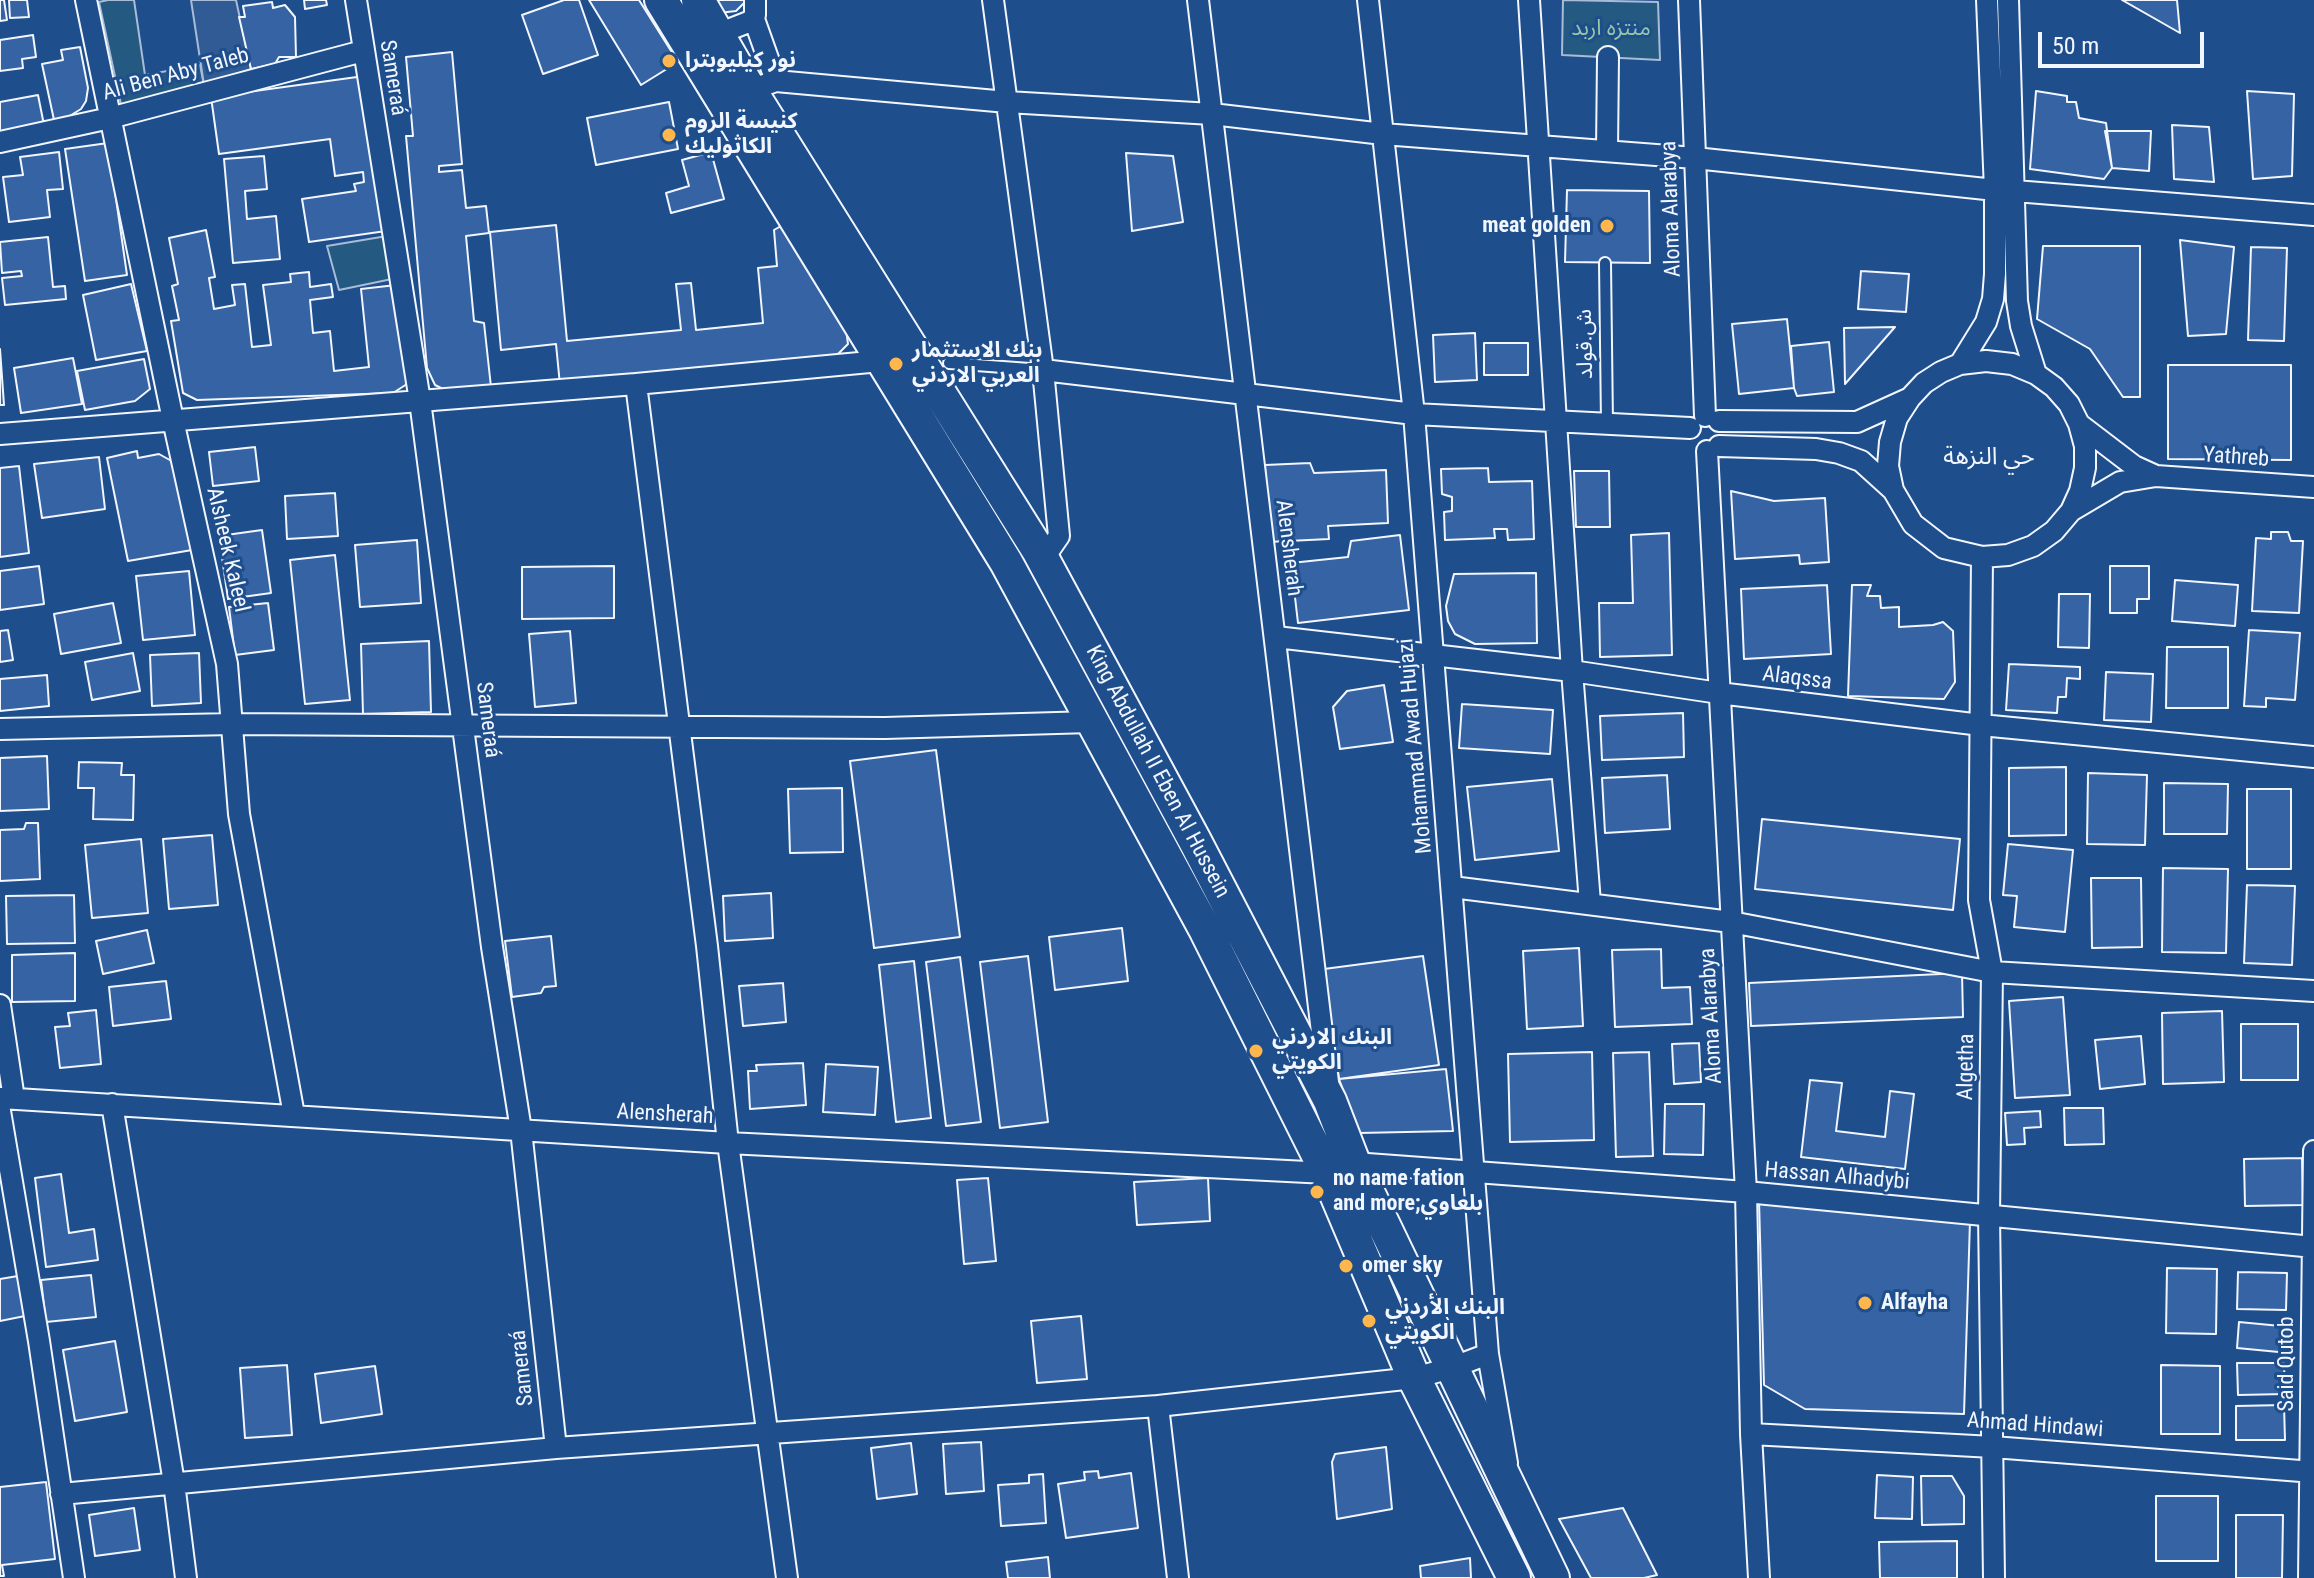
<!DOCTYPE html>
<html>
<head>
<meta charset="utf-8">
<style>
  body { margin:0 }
  #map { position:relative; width:2314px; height:1578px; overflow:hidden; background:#1f4e8c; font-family:"Roboto Condensed",sans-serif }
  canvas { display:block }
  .scale { position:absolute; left:2038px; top:32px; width:166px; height:36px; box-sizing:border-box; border:4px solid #f2f6ff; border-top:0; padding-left:10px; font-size:24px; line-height:28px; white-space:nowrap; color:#f2f6ff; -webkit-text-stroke:6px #1f4e8c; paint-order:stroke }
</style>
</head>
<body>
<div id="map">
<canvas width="2314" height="1578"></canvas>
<div class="scale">50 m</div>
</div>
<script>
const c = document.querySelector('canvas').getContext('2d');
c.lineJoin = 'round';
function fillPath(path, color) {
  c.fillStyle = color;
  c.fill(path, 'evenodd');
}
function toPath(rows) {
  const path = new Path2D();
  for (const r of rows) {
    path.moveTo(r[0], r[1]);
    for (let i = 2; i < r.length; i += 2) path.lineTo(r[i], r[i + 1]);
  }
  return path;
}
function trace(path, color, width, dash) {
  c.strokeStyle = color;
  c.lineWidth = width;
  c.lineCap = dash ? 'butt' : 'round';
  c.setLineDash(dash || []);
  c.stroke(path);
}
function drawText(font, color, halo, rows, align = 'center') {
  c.font = font + ' "Roboto Condensed","Noto Sans Arabic",sans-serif';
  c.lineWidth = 6;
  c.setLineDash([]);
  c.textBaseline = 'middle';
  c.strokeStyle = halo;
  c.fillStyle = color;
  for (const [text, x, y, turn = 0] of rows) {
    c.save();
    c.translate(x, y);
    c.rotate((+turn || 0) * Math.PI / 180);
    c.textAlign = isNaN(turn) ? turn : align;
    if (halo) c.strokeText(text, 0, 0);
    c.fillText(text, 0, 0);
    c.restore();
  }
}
const green = toPath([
  [108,0,134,0,145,75,200,65,204,85,122,109,99,2,108,0],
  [1563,0,1658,2,1660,60,1562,55,1563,0],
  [387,236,392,279,339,290,327,246,387,236]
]);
fillPath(green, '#245a82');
trace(green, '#a8bbd7', 2);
const parking = toPath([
  [191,0,236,0,251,69,204,85,191,0]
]);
fillPath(parking, '#305b95');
trace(parking, '#a8bbd7', 2);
const building = toPath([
  [0,0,4,0,7,20,0,21,0,0],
  [9,0,27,0,29,17,10,18,9,0],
  [304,0,326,0,327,5,305,9,304,0],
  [564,0,579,0,598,55,543,74,522,15,564,0],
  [589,0,639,0,678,62,641,85,589,0],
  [712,0,744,0,744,3,736,11,719,13,712,0],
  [2122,0,2177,0,2180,33,2122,0],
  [272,2,273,8,285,5,295,17,296,57,279,57,275,64,251,69,239,17,245,17,243,6,272,2],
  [33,35,36,57,22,59,23,68,0,71,0,40,33,35],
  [80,47,88,88,86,101,81,109,68,117,54,120,42,64,63,60,61,50,80,47],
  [452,52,462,164,439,166,439,172,462,170,466,208,486,206,489,233,466,236,474,321,484,323,491,387,447,391,435,385,427,368,406,136,413,136,406,57,452,52],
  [357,77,366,88,386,231,309,242,302,199,356,191,354,184,364,182,363,172,335,176,330,139,219,154,211,97,357,77],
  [2036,91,2067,96,2067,102,2076,102,2079,118,2106,123,2112,168,2104,179,2030,169,2036,91],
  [2247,91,2294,94,2292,176,2253,179,2247,91],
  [38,95,44,125,0,134,0,102,38,95],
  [669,102,678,149,596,165,587,118,669,102],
  [2172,125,2209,127,2214,182,2174,179,2172,125],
  [2105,131,2151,131,2149,171,2112,168,2105,131],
  [108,143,127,275,85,281,65,149,108,143],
  [59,152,63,189,47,190,50,217,9,222,3,177,23,175,20,157,59,152],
  [711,152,724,199,671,213,666,193,689,186,682,160,711,152],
  [1126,153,1173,156,1183,222,1132,231,1126,153],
  [264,156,267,189,245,191,247,219,276,216,280,259,233,263,224,159,264,156],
  [1567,190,1649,191,1650,263,1565,262,1567,190],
  [556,225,567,341,681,330,676,284,691,283,696,330,763,323,758,268,777,266,774,230,781,226,844,314,848,344,834,358,560,385,556,344,501,350,490,232,556,225],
  [206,230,215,277,209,278,214,309,235,305,232,285,245,284,252,347,271,345,263,285,291,282,290,274,309,272,310,287,331,284,333,297,310,300,313,333,330,331,334,371,369,367,361,289,396,285,407,384,393,393,197,400,183,393,171,321,179,320,172,286,178,284,169,238,206,230],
  [48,237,53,287,65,286,66,299,5,305,2,278,22,276,21,271,2,273,0,242,48,237],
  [2180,240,2234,247,2226,334,2188,336,2180,240],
  [2043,246,2140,246,2140,397,2123,397,2090,349,2037,319,2043,246],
  [2251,247,2287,248,2284,341,2248,340,2251,247],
  [1861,271,1909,274,1906,312,1858,309,1861,271],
  [131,284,147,351,96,360,83,295,131,284],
  [1787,319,1794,388,1739,394,1732,324,1787,319],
  [1895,327,1845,384,1844,328,1895,327],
  [1475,333,1477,380,1435,382,1433,335,1475,333],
  [1829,342,1834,392,1797,396,1794,388,1791,346,1829,342],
  [1484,343,1528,343,1528,375,1484,375,1484,343],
  [0,349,4,405,0,405,0,349],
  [73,358,82,404,21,413,14,368,73,358],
  [144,359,150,389,135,401,85,410,77,371,144,359],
  [2168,365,2291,365,2291,460,2168,459,2168,365],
  [255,447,259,481,213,486,209,452,255,447],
  [137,451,138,458,159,454,177,464,192,550,128,561,107,458,137,451],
  [99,457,105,509,42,518,34,464,99,457],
  [1310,463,1314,473,1386,470,1388,523,1328,526,1329,539,1268,542,1265,465,1310,463],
  [19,466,29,553,0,557,0,468,19,466],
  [1488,468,1489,482,1532,481,1534,539,1508,540,1507,529,1494,529,1495,538,1445,540,1444,512,1452,511,1452,497,1442,494,1441,469,1488,468],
  [1574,471,1609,471,1610,527,1576,527,1574,471],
  [1731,491,1774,501,1825,498,1829,562,1800,564,1799,555,1735,559,1731,491],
  [335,493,338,536,287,539,285,496,335,493],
  [262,530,271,593,228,599,219,536,262,530],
  [2271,532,2288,532,2291,541,2303,541,2299,613,2252,611,2256,538,2271,539,2271,532],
  [1669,533,1672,655,1600,657,1599,603,1633,603,1631,535,1669,533],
  [1400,535,1409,610,1298,623,1291,563,1348,557,1351,541,1400,535],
  [417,540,421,603,360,607,355,545,417,540],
  [335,555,350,700,305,704,290,560,335,555],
  [39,566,44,604,0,610,0,571,39,566],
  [614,566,614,618,522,619,522,567,614,566],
  [2110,566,2149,566,2149,599,2137,599,2137,613,2110,613,2110,566],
  [189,571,195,635,143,640,136,576,189,571],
  [1536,573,1537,643,1475,644,1455,634,1448,621,1446,606,1454,574,1536,573],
  [2175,580,2238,585,2235,626,2172,621,2175,580],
  [1827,585,1831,654,1744,659,1741,589,1827,585],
  [1852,585,1871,585,1867,596,1880,596,1881,608,1899,607,1899,627,1933,625,1943,622,1953,631,1955,682,1944,699,1848,696,1852,585],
  [2059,594,2090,594,2089,648,2058,647,2059,594],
  [113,603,121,643,61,654,54,614,113,603],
  [268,603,274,650,235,655,229,607,268,603],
  [8,630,13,660,0,662,0,631,8,630],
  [2249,630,2300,633,2295,700,2266,698,2266,707,2244,706,2249,630],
  [570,631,576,703,535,707,529,634,570,631],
  [429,641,431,712,363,714,361,644,429,641],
  [2167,647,2228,647,2228,708,2166,708,2167,647],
  [133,653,140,691,92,700,85,662,133,653],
  [199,653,201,703,152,706,150,655,199,653],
  [2009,664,2080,667,2080,679,2067,678,2066,697,2058,697,2057,713,2006,710,2009,664],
  [2106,672,2153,674,2151,722,2104,720,2106,672],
  [47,675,49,706,0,711,0,679,47,675],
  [1384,685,1393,742,1340,749,1333,707,1347,691,1384,685],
  [1462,704,1553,710,1550,754,1459,748,1462,704],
  [1683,713,1684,757,1602,760,1600,716,1683,713],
  [936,750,960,937,874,948,850,761,936,750],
  [47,756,49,809,0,811,0,758,47,756],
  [79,762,122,763,121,775,134,775,133,820,93,819,94,788,78,788,79,762],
  [2066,767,2066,835,2009,836,2009,768,2066,767],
  [2088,773,2147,775,2145,845,2087,844,2088,773],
  [1667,775,1670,829,1605,833,1602,778,1667,775],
  [1552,779,1559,851,1475,860,1467,787,1552,779],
  [2164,783,2228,784,2227,834,2164,834,2164,783],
  [842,788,843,852,790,853,788,789,842,788],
  [2247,789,2291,789,2291,869,2247,869,2247,789],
  [1762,819,1960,839,1953,910,1755,889,1762,819],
  [26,823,38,823,40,879,0,881,0,830,24,829,26,823],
  [212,835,218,905,169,909,163,839,212,835],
  [141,839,148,913,92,918,85,845,141,839],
  [2008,844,2073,850,2065,932,2014,927,2017,896,2003,895,2008,844],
  [2163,868,2228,869,2226,953,2162,952,2163,868],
  [2091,878,2141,878,2142,947,2092,948,2091,878],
  [2247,885,2295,886,2292,965,2244,963,2247,885],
  [771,893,773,938,725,941,723,896,771,893],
  [74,895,75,943,7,944,6,896,74,895],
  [1122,928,1128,981,1055,990,1049,937,1122,928],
  [147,930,154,963,103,974,96,941,147,930],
  [551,936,556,986,544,987,541,993,512,997,505,941,551,936],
  [1579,948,1583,1026,1527,1029,1523,951,1579,948],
  [1661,949,1662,988,1690,987,1692,1024,1615,1027,1612,950,1661,949],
  [75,953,75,1001,12,1002,12,955,75,953],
  [1028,956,1048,1122,1000,1128,980,962,1028,956],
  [1423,956,1439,1065,1339,1079,1324,969,1423,956],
  [960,957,981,1122,946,1126,926,962,960,957],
  [914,961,931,1118,896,1122,879,965,914,961],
  [1962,973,1963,1017,1751,1026,1749,983,1962,973],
  [166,981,171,1019,113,1026,109,987,166,981],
  [783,983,786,1022,743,1026,739,986,783,983],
  [2063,997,2070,1095,2015,1098,2009,1001,2063,997],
  [96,1010,101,1064,60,1068,55,1027,70,1026,68,1013,96,1010],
  [2222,1011,2224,1082,2163,1084,2162,1013,2222,1011],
  [2241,1024,2298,1024,2298,1080,2241,1080,2241,1024],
  [2141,1036,2145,1084,2100,1089,2095,1040,2141,1036],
  [1699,1043,1701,1082,1674,1084,1672,1044,1699,1043],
  [1592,1052,1594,1140,1510,1142,1508,1054,1592,1052],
  [1649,1052,1653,1156,1616,1157,1613,1053,1649,1052],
  [803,1063,806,1105,750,1109,748,1071,757,1071,756,1065,803,1063],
  [826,1064,878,1067,875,1115,823,1112,826,1064],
  [1446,1069,1453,1131,1359,1133,1339,1079,1446,1069],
  [1810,1080,1842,1083,1836,1131,1885,1137,1890,1091,1914,1094,1905,1169,1801,1157,1810,1080],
  [1665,1104,1704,1104,1703,1155,1664,1154,1665,1104],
  [2064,1108,2103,1108,2104,1144,2065,1145,2064,1108],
  [2040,1111,2041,1127,2024,1128,2025,1144,2007,1145,2005,1113,2040,1111],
  [2302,1158,2303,1205,2245,1206,2244,1159,2302,1158],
  [61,1174,69,1233,94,1229,98,1260,46,1267,35,1178,61,1174],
  [988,1178,996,1261,964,1264,957,1180,988,1178],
  [1208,1178,1210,1221,1137,1225,1134,1182,1208,1178],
  [1759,1200,1970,1221,1964,1414,1805,1409,1764,1385,1759,1200],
  [2167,1268,2217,1269,2216,1334,2166,1333,2167,1268],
  [2238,1272,2287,1273,2286,1310,2237,1309,2238,1272],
  [91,1275,96,1317,46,1322,41,1280,91,1275],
  [18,1276,25,1316,0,1321,0,1279,18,1276],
  [1081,1316,1087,1379,1037,1383,1031,1321,1081,1316],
  [2239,1322,2291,1327,2289,1353,2237,1348,2239,1322],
  [115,1341,127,1412,75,1421,63,1350,115,1341],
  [2237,1363,2284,1363,2285,1394,2238,1395,2237,1363],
  [287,1365,292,1435,245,1438,240,1368,287,1365],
  [2161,1365,2220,1366,2220,1434,2161,1434,2161,1365],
  [375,1366,382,1414,321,1423,315,1374,375,1366],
  [2284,1405,2285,1440,2236,1440,2236,1406,2284,1405],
  [981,1442,984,1491,946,1494,943,1444,981,1442],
  [911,1443,917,1494,877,1499,871,1448,911,1443],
  [1386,1447,1392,1509,1337,1519,1332,1462,1335,1454,1386,1447],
  [1098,1471,1099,1478,1131,1473,1138,1528,1066,1538,1058,1484,1085,1480,1084,1472,1098,1471],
  [1043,1474,1046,1523,1001,1526,998,1485,1029,1483,1029,1475,1043,1474],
  [1877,1475,1913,1477,1912,1519,1875,1518,1877,1475],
  [1921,1476,1952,1476,1964,1496,1964,1524,1922,1525,1921,1476],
  [46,1482,55,1559,2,1565,4,1576,0,1576,0,1487,46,1482],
  [2156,1496,2218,1496,2218,1561,2156,1561,2156,1496],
  [134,1508,140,1550,95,1556,89,1515,134,1508],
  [1623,1508,1657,1575,1644,1578,1591,1578,1559,1519,1623,1508],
  [2236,1515,2283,1515,2282,1578,2236,1578,2236,1515],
  [1957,1541,1957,1578,1880,1578,1879,1542,1957,1541],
  [1048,1557,1050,1578,1008,1578,1006,1562,1048,1557],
  [1470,1558,1471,1578,1421,1578,1420,1566,1470,1558]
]);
fillPath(building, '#3563a3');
trace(building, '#f2f6ff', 2);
const service = toPath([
  [1605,263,1607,424],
  [949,363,1043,370]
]);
const minor = toPath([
  [86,0,173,420,227,664,239,814,294,1115],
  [356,0,420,401,492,947,521,1130,556,1448],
  [993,0,1043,370,1059,536,1050,549,1038,550],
  [1198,0,1328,1082],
  [1368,0,1414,414,1488,1354,1507,1463],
  [1529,0,1572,671,1590,903],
  [1689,0,1705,416],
  [2008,0,2017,301,2021,326,2036,374],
  [754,19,776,81],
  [718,34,751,21,755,15,755,0],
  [750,90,776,81,1007,102,1212,114,1383,134,1695,158,1995,190],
  [0,142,110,118,363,51],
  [1607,151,1608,57],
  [2015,191,2314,215],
  [1960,364,1986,322,1993,299,1995,274,1995,190,1987,0],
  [1043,370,1414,414,1690,428],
  [636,384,707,946,728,1143,787,1578],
  [1719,421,1857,422,1910,398],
  [2079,424,2085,446,2085,468,2080,491,2071,511,2054,531,2033,546,2008,555,1982,557,1944,548,1913,524,1893,490,1888,466,1890,442,1897,418,1910,398,1924,383,1941,372,1960,364,1986,361,2012,364,2036,374,2054,387,2069,404,2079,424,2134,466,2156,476],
  [0,434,636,384,891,360],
  [1719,446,1816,449,1839,453,1861,461,1893,490],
  [1707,451,1746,1192,1751,1434,1759,1578],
  [2071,511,2120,482,2156,476,2314,487],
  [1982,557,1979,900,1992,972,1989,1215,1994,1578],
  [1276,637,1572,671,1719,693,1981,725,2314,757],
  [0,729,232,724,885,728,1091,722],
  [1452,887,1731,922,1992,972,2314,991],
  [0,1005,14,1099],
  [0,1098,728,1143,1327,1173],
  [112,1104,174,1483,186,1578],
  [0,1111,39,1341,74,1578],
  [1354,1163,1746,1192,2314,1247],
  [1158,1406,1178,1578],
  [1751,1434,1993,1447,2314,1472],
  [61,1494,556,1448,1158,1406,1414,1378,1451,1368,1488,1354],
  [2309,1578,2314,1151]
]);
const primary = toPath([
  [661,0,1006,562,1206,931,1327,1173,1414,1378,1514,1578],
  [698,0,750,90,1038,550,1195,841,1330,1101,1354,1163,1553,1578]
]);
trace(service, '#f2f6ff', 14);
trace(minor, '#f2f6ff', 24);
trace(primary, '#f2f6ff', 36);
trace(service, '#1f4e8c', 10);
trace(minor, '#1f4e8c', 20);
trace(primary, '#1f4e8c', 32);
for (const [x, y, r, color] of [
  [669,61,8,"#ffb74d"],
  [669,135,8,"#ffb74d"],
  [1607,226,8,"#ffb74d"],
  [896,364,8,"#ffb74d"],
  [1256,1051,8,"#ffb74d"],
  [1317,1192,8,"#ffb74d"],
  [1346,1266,8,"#ffb74d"],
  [1865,1303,8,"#ffb74d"],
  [1369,1321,8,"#ffb74d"]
]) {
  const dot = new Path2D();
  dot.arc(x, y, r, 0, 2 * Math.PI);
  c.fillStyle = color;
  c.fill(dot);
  trace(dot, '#1f4e8c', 3);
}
drawText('22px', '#97c8a6', '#1f4e8c', [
  ["منتزه اربد",1611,29]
]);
drawText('bold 22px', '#f2f6ff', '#1f4e8c', [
  ["نور كيليوبترا",685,61],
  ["كنيسة الروم",685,122],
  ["الكاثوليك",685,147],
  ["meat golden",1591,226,"right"],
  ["بنك الاستثمار",912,351],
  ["العربي الاردني",912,376],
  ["البنك الاردني",1272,1038],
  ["الكويتي",1272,1063],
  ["no name fation",1333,1179],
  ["and more;بلعاوي",1333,1204],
  ["omer sky",1362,1266],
  ["Alfayha",1881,1303],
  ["البنك الأردني",1385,1308],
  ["الكويتي",1385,1333]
], 'left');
drawText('22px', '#f2f6ff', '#1f4e8c', [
  ["Ali Ben Aby Taleb",176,75,-15],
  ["Sameraá",392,78,81],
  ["Aloma Alarabya",1672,209,-92],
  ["ش.قولد",1586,344,-91],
  ["Yathreb",2236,458,4],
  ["Alensherah",1288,548,83],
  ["Alsheek Kaleel",227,550,77],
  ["Alaqssa",1797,679,7],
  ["Sameraá",487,720,83],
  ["Mohammad Awad Hujazi",1416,746,-95],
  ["King Abdullah II Eben Al Hussein",1157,772,62],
  ["Aloma Alarabya",1712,1016,-93],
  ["Algetha",1967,1067,-89],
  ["Alensherah",665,1115,3],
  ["Hassan Alhadybi",1837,1177,5],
  ["Said Qutob",2287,1364,-90],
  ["Sameraá",523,1368,-96],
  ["Ahmad Hindawi",2035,1426,4]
]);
drawText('24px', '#f2f6ff', '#1f4e8c', [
  ["حي النزهة",1989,458]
]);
</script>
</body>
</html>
